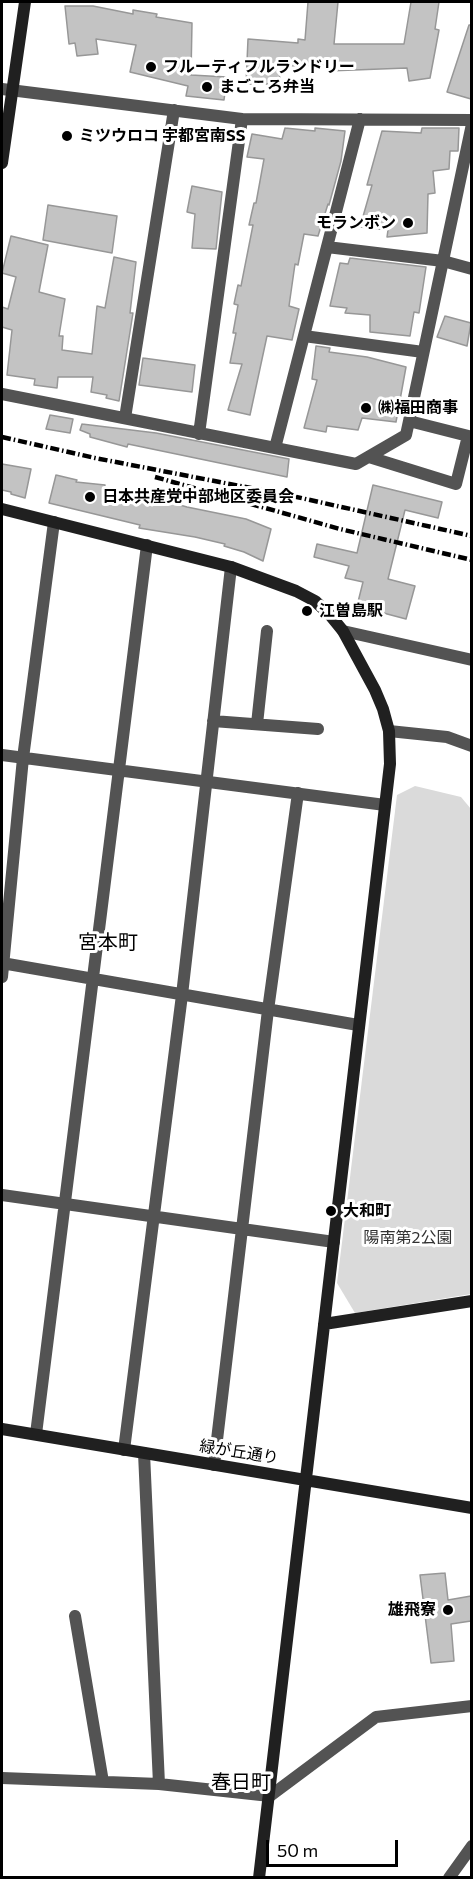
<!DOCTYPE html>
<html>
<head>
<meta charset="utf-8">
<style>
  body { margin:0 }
  #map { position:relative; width:473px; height:1879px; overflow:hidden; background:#fff; font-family:Commissioner,sans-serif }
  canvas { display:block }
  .frame { position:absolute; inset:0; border:3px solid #000; pointer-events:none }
  .scale { position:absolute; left:266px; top:1840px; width:132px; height:27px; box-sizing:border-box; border:3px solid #000; border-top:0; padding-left:8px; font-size:18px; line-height:21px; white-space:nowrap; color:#000; -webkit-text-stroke:4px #fff; paint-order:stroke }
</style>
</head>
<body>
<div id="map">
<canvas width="473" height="1879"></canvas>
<div class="frame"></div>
<div class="scale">50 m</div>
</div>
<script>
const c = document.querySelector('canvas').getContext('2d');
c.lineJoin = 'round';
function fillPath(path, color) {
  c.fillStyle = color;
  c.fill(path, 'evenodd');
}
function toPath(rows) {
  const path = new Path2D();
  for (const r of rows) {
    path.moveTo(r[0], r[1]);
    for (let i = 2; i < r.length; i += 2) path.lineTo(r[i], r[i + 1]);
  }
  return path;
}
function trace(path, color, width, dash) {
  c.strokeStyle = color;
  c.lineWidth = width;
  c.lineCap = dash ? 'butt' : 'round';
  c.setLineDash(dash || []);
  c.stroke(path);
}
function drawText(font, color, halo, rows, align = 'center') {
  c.font = font + ' Commissioner,"Noto Sans JP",sans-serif';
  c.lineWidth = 6;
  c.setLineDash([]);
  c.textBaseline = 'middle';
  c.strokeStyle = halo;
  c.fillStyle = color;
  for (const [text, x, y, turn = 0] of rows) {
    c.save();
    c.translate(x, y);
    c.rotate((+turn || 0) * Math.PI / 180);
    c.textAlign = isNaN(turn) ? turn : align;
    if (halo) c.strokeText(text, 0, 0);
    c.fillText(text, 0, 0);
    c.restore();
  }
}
fillPath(toPath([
  [415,786,461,797,471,809,471,1294,355,1313,337,1283,397,795]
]), '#dadada');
const building = toPath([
  [308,2,338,2,334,44,404,44,411,2,439,2,435,29,439,30,430,78,409,81,407,68,328,71,329,65,279,66,280,84,246,84,248,39,298,43,298,39,305,40,308,2],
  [65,6,93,6,133,14,133,10,157,14,156,17,192,23,191,75,227,77,224,100,186,96,188,86,130,72,136,45,96,39,98,54,77,56,75,43,69,44,65,6],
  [469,25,471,25,471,99,447,92,469,25],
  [285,128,315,131,315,128,345,131,341,161,329,205,328,204,318,236,304,234,298,265,295,264,289,306,299,309,292,340,267,336,250,415,228,410,242,364,230,363,236,333,233,333,238,305,234,304,238,285,241,286,253,225,249,225,254,203,256,203,264,159,247,157,252,134,282,139,285,128],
  [422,128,459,128,458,151,450,151,449,169,433,171,435,193,428,194,427,233,387,237,388,230,360,227,372,185,367,185,382,131,421,133,422,128],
  [192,186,222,192,216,249,192,248,195,214,187,212,192,186],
  [48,205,117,216,112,253,43,240,48,205],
  [11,236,48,245,39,292,65,299,59,336,63,336,62,350,92,354,97,306,105,308,114,257,136,262,130,313,133,313,119,401,106,398,107,395,91,392,93,377,58,377,57,388,34,385,35,379,7,375,12,330,2,327,2,307,8,309,16,277,2,273,11,236],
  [350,258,426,267,419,313,414,312,410,336,370,332,370,315,345,313,347,308,330,306,340,263,348,264,350,258],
  [445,316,471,323,467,346,437,337,445,316],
  [316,346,330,348,329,352,367,357,406,367,396,422,362,418,358,430,327,426,326,432,304,428,317,380,312,379,316,346],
  [143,358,195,365,192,392,139,385,143,358],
  [50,415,73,419,70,433,46,429,50,415],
  [82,424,156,433,289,459,287,477,128,444,127,447,90,437,90,434,80,430,82,424],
  [2,464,31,469,25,498,11,494,11,492,2,490,2,464],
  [56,475,77,480,76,482,105,485,104,489,158,499,187,507,246,519,271,529,263,561,244,552,224,546,225,544,195,537,139,528,140,525,49,503,56,475],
  [373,485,442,502,438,518,405,510,388,579,415,586,406,619,357,606,363,582,345,578,349,566,314,557,317,544,357,553,373,485],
  [445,1573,448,1600,471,1596,471,1621,451,1624,454,1661,431,1663,420,1575,445,1573]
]);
fillPath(building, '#c3c3c3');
trace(building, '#979797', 1.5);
trace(toPath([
  [2,89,242,119,472,120],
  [327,247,443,261,472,269],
  [304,336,423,352],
  [2,394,356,464,406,435,409,421,472,437],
  [125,418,174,110],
  [409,421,472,124],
  [199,434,242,119],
  [275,448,360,119],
  [369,457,456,484,468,436],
  [343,631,472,660],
  [213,721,318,729],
  [257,724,267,631],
  [389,731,447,737,472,746],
  [2,755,385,805],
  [2,963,358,1025],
  [2,977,23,758,54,522],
  [2,1195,334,1242],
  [36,1434,147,545],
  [124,1450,182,995,231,567],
  [144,1453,159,1784],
  [214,1465,268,1010,298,793],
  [75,1616,103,1782],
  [2,1778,159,1784,270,1796,376,1717,472,1706],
  [449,1878,472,1846]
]), '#535353', 12);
trace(toPath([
  [2,163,25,2],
  [2,509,231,567,296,591,315,601,330,615,343,631,375,690,383,709,389,731,390,764,259,1878],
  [324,1324,472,1301],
  [2,1429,472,1508]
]), '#202020', 12);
trace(toPath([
  [2,437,95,458,292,496,472,536],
  [155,477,340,529,472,560]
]), '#000', 4.5, [9, 3, 1.5, 3]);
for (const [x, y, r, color] of [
  [151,67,6,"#000"],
  [207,87,6,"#000"],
  [67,136,6,"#000"],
  [408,223,6,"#000"],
  [366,408,6,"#000"],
  [90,497,6,"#000"],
  [307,611,6,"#000"],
  [331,1211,6,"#000"],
  [448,1610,6,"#000"]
]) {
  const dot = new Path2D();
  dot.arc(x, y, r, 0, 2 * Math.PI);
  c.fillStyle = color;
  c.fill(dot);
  trace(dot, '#fff', 2);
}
drawText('bold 16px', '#000', '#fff', [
  ["フルーティフルランドリー",163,67],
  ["まごころ弁当",219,87],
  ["ミツウロコ 宇都宮南SS",79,136],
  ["モランボン",396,223,"right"],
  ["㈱福田商事",378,408],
  ["日本共産党中部地区委員会",102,497],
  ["江曽島駅",319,611],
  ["大和町",343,1211],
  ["雄飛寮",436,1610,"right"]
], 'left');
drawText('16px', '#313131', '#fff', [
  ["陽南第2公園",408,1238]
]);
drawText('16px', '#000', '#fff', [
  ["緑が丘通り",239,1452,9]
]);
drawText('20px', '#000', '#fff', [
  ["宮本町",108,942],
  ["春日町",241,1782]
]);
</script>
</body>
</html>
